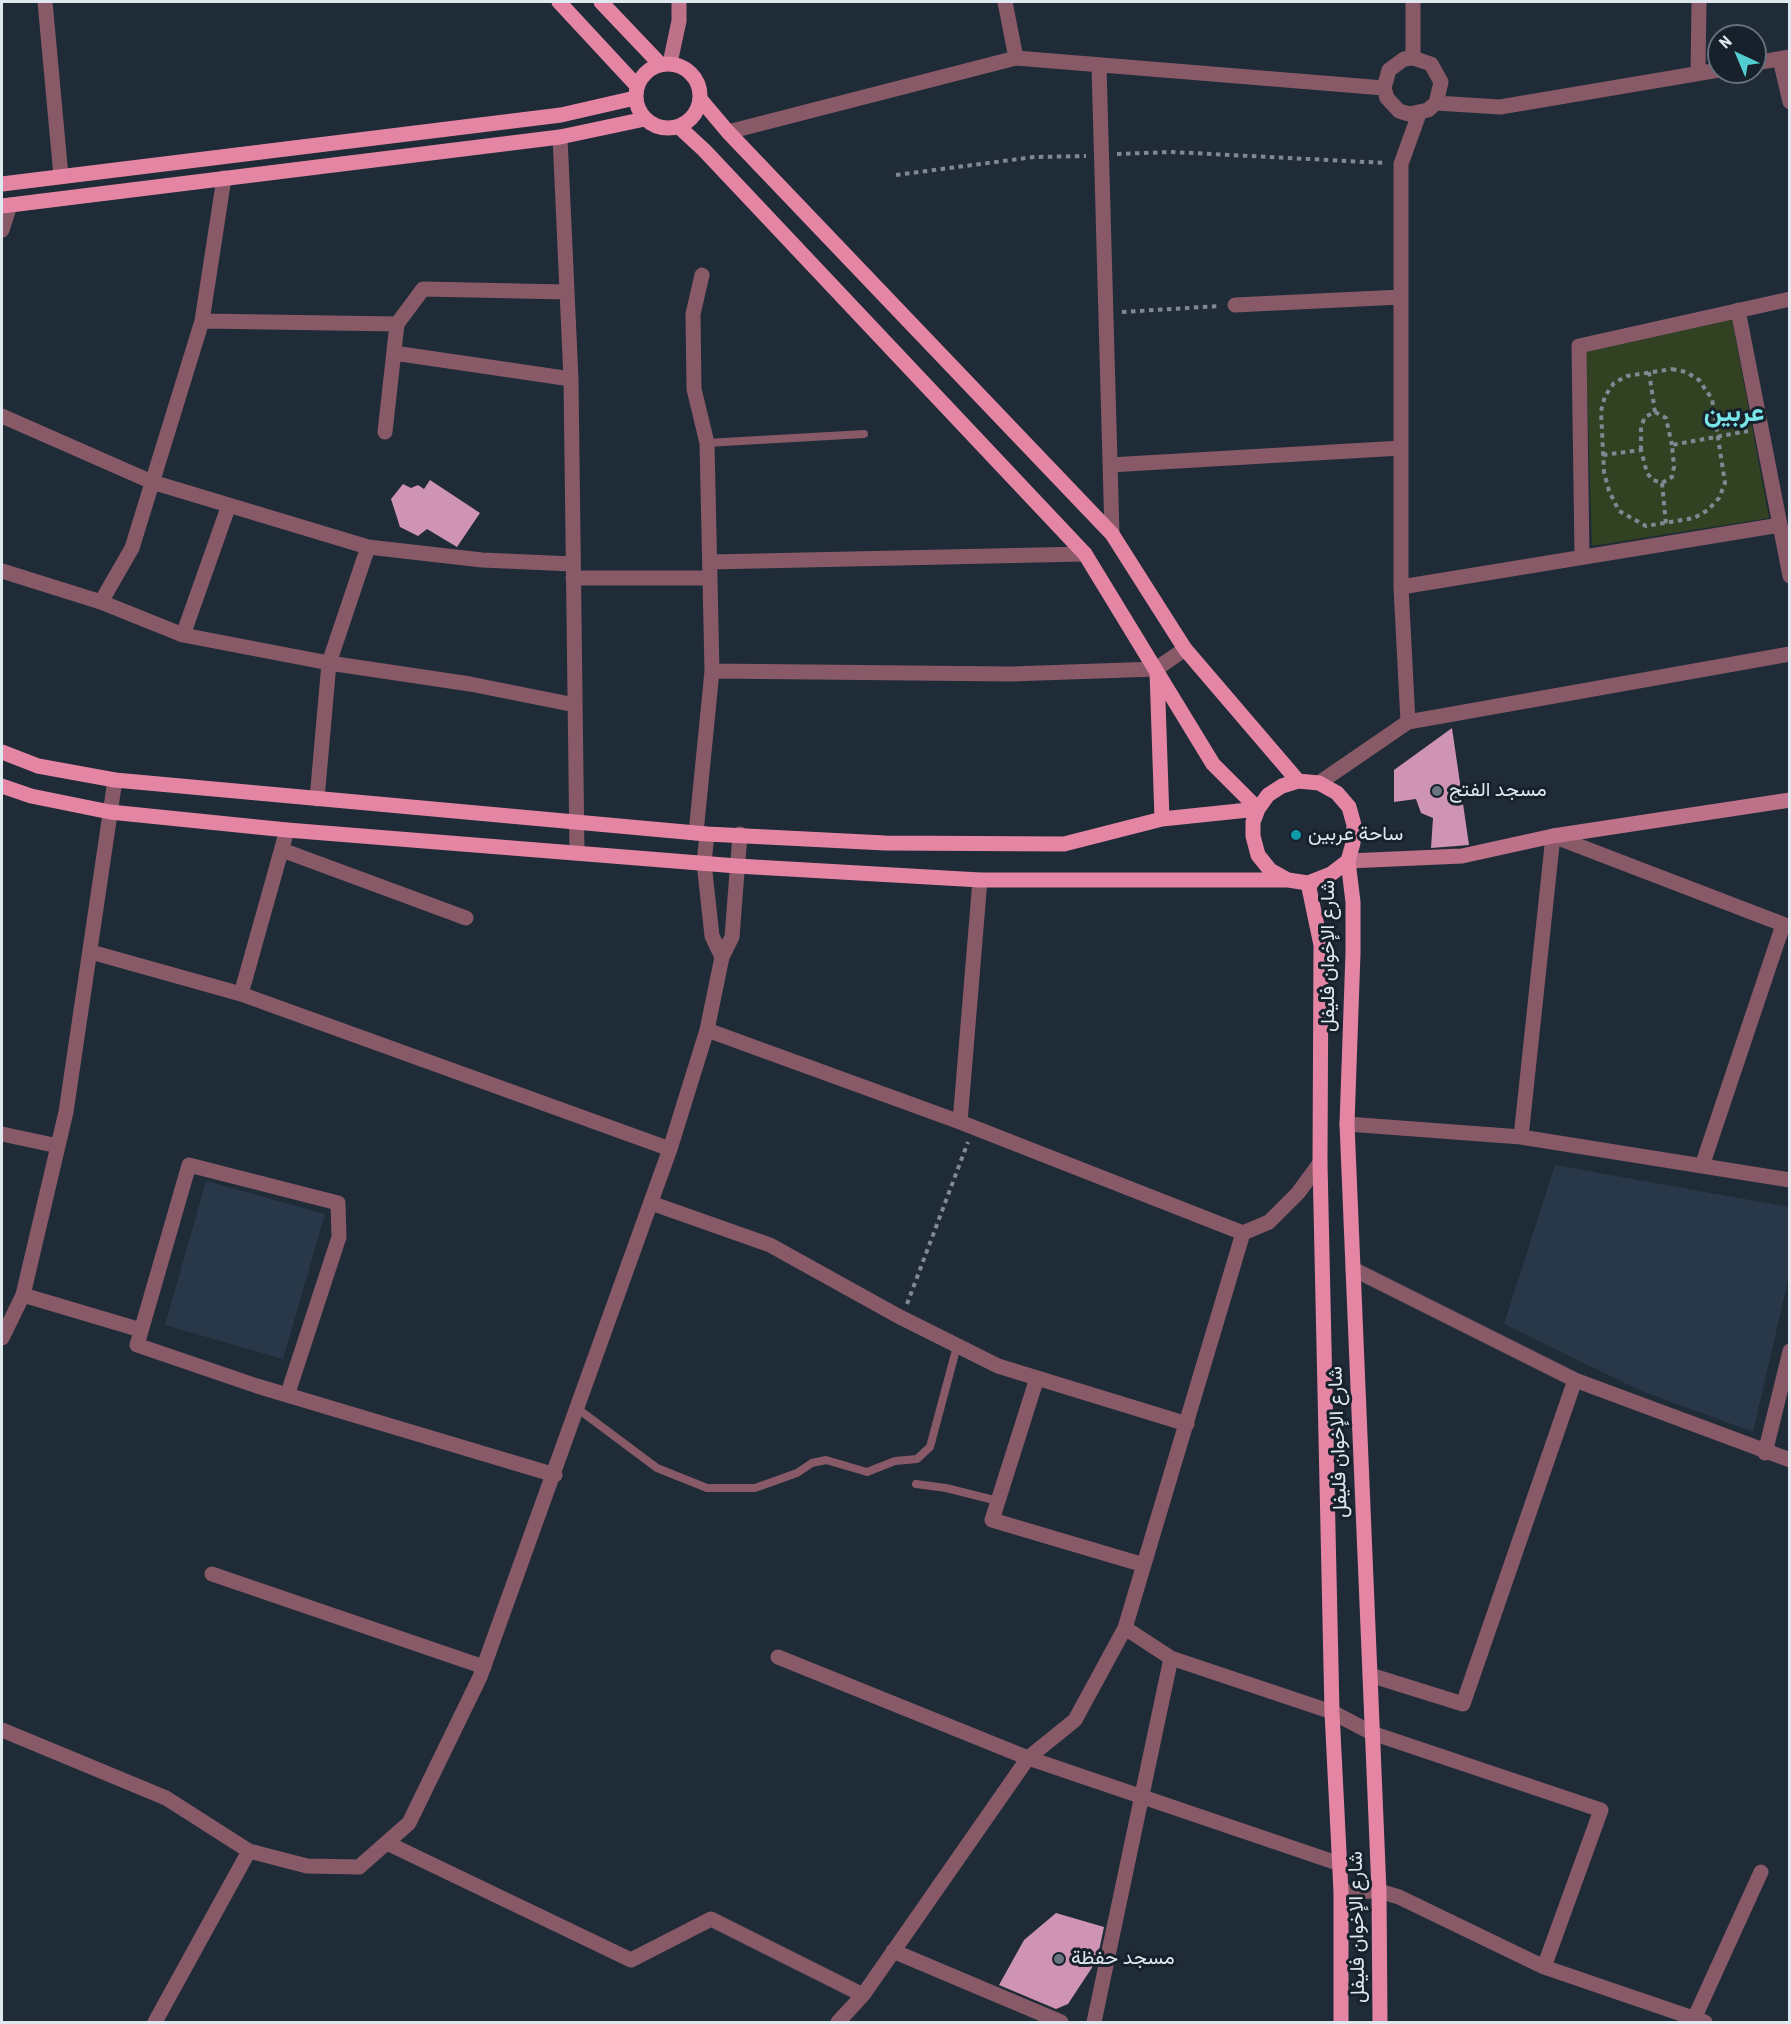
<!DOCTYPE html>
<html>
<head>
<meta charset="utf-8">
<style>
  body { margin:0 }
  #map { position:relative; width:1791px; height:2024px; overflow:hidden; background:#1f2b37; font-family:"Roboto Condensed",sans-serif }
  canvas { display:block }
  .frame { position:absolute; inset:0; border:3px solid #dfe7ef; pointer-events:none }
  .north { position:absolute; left:1707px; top:24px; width:60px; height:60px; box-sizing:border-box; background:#16212c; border:2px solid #66707a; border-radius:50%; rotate:316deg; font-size:16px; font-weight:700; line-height:24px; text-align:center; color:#dfe7ef }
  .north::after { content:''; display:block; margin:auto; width:21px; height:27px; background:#52cdd0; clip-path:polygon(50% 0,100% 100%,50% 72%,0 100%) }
</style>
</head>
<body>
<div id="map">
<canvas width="1791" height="2024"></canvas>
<div class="frame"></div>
<div class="north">N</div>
</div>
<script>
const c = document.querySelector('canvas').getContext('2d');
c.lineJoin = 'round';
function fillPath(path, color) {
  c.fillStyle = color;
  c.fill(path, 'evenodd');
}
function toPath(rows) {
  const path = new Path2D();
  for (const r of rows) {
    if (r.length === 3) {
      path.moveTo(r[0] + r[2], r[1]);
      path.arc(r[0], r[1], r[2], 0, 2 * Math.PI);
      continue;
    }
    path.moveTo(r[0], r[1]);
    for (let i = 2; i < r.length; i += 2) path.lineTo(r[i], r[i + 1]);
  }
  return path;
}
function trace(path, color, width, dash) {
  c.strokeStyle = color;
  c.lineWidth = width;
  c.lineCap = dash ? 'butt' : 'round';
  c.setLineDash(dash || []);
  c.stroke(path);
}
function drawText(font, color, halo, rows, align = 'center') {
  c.font = font + ' "Roboto Condensed",Vazirmatn,sans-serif';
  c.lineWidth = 6;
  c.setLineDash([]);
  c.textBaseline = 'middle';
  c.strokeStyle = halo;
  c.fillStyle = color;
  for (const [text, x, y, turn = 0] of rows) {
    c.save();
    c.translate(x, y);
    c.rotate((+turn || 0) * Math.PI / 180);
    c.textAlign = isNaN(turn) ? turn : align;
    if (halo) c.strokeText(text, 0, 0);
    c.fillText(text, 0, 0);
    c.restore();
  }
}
fillPath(toPath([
  [1555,1165,1789,1207,1789,1276,1753,1432,1639,1390,1504,1324],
  [206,1181,325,1214,283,1359,165,1325]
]), '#293848');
fillPath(toPath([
  [1732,319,1769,518,1592,546,1586,352]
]), '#314121');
fillPath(toPath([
  [430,480,480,513,457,547,427,529,418,536,400,527,391,499,403,484,411,488,418,485,424,489],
  [1452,728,1469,845,1431,848,1433,818,1421,813,1416,799,1394,802,1394,770],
  [1056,1913,1104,1927,1097,1960,1068,2004,1056,2009,999,1985,1024,1940]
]), '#cf93b3');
trace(toPath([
  [1117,154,1172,152,1386,163],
  [896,175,1034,157,1086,156],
  [1122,312,1220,306],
  [1672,369,1686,372,1699,380,1712,399,1725,483,1719,498,1708,510,1694,518,1646,526,1619,511,1609,491,1604,472,1601,411,1605,396,1614,383,1627,376,1672,369],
  [1649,372,1655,412],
  [1641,450,1641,427,1645,417,1655,412,1666,418,1672,445],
  [1603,455,1641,450,1647,473,1653,480,1662,483,1672,477,1674,467,1672,445,1748,431],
  [1662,483,1666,524],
  [907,1304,968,1142]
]), '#7f8993', 4, [4.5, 4.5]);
trace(toPath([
  [707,443,864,434],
  [578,1409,657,1468,707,1488,755,1488,797,1473,812,1463,826,1460,867,1472,895,1461,917,1459,930,1447,957,1346],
  [916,1484,946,1488,998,1501]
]), '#885967', 8);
trace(toPath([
  [45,2,61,176],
  [1005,2,1016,58],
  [1413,58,1413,2],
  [1780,59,1790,102],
  [1755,63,1790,57],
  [1099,66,1112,534],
  [1698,73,1699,2],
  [1436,103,1441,82,1431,64,1413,58,1404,59,1389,70,1384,88,1387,98,1399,111,1409,114,1428,110,1436,103,1500,107,1719,70],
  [728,132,1016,58,1384,88],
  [560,137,571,379,577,853],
  [2,230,10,205],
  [1235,305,1401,297],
  [1738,310,1790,576],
  [202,321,397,324,423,289,567,292],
  [394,353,571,379],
  [2,416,152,482,368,547,329,663,317,799],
  [385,432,397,324],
  [1110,465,1401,448],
  [368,547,482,560,573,564],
  [1582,556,1579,346,1790,299],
  [710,562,1085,554],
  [2,571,101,602,183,635,329,663,470,684,575,705],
  [573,578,710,578],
  [1401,587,1780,525],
  [101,602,132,548,202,321,224,178],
  [183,635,229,505],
  [712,671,1011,674,1156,669,1185,649],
  [1408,722,1790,654],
  [1319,783,1408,722,1401,587,1401,164,1419,114],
  [696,833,712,671,707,443,694,389,693,314,702,275],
  [707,834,704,863,712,936,722,957],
  [282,850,466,918],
  [91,952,241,994,670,1149],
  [241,994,287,830],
  [707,1030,960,1122,1243,1233],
  [960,1122,980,880],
  [1347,1124,1521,1137,1790,1180],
  [2,1134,58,1146],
  [1521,1137,1553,836,1790,927],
  [1702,1166,1783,925],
  [651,1203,770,1245,898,1316,998,1366,1187,1424],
  [1353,1269,1575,1380,1790,1460],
  [23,1295,141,1330],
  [2,1338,23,1295,66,1112,115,780],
  [1037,1378,992,1520,1144,1565],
  [288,1393,339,1237,338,1203,189,1165,137,1345,257,1386,555,1475],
  [1765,1453,1790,1351],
  [212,1574,484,1667],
  [1125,1628,1171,1658,1332,1712,1372,1733,1601,1810,1544,1967],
  [778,1657,1028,1758,1340,1864],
  [1370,1675,1463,1704,1575,1380],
  [2,1730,166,1798,249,1851,307,1866,359,1867,409,1823,480,1677,670,1149,707,1030,722,957,732,937,740,834],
  [387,1843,631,1960,711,1919,863,1995],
  [1341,1892,1379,1891,1399,1897,1544,1967,1705,2022],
  [893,1951,1061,2022],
  [1694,2019,1761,1872],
  [155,2022,249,1851],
  [838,2022,863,1995,1028,1758,1075,1720,1125,1628,1243,1233,1269,1222,1298,1193,1320,1163],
  [1094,2022,1171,1658]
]), '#885967', 15);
trace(toPath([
  [670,63,679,21,679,2],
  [1348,861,1462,856,1553,836,1790,800]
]), '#bd7289', 15);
trace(toPath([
  [559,2,637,86],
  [601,2,660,64],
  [668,96,32],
  [701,100,728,132,1112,534,1185,649,1298,781],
  [679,127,704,150,1085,554,1213,764,1258,809],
  [2,184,561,115,635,98],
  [2,206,560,137,645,119],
  [1157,672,1162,819],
  [2,752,38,766,115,780,707,834,885,843,1064,844,1162,819,1258,809],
  [1298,781,1319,783,1337,793,1349,807,1354,825,1353,843,1348,861,1331,874,1308,883,1288,880,1270,870,1258,855,1253,836,1253,822,1258,809,1268,795,1282,786,1298,781],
  [2,786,31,796,110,812,287,830,737,866,980,880,1288,880],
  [1348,861,1353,902,1353,953,1347,1124,1379,1891,1380,2022],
  [1308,883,1321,945,1320,1163,1332,1712,1341,1892,1341,2022]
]), '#e585a4', 15);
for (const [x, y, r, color] of [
  [1437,791,6,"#6b7280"],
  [1296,835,6,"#0f9aa8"],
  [1059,1959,6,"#6b7280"]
]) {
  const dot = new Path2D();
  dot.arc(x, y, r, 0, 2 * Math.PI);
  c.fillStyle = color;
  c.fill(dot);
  trace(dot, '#16212c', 2);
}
drawText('20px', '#dfe7ef', '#16212c', [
  ["مسجد الفتح",1449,791],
  ["ساحة عربين",1308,835],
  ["مسجد حفظة",1071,1959]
], 'left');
drawText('20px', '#dfe7ef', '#16212c', [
  ["شارع الإخوان فليفل",1329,956,-90],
  ["شارع الإخوان فليفل",1339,1442,-92],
  ["شارع الإخوان فليفل",1358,1927,-91]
]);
drawText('bold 26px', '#79e5e8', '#16212c', [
  ["عربين",1734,414]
]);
</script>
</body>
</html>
